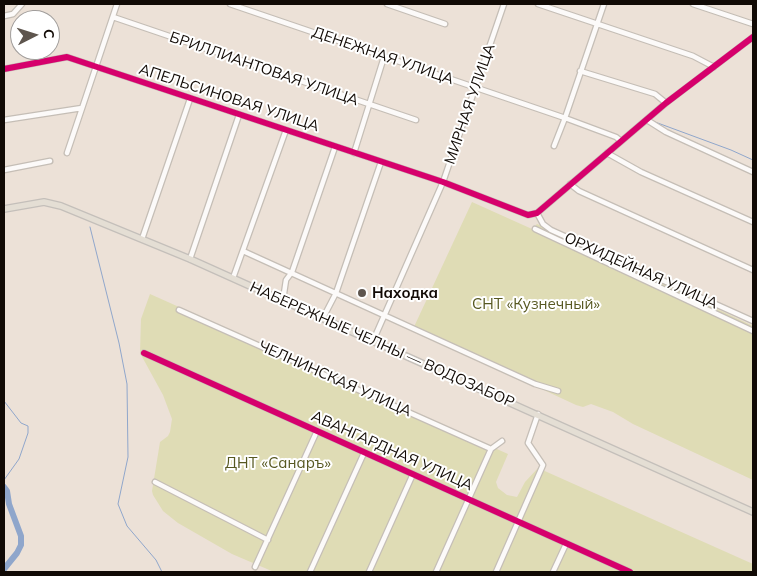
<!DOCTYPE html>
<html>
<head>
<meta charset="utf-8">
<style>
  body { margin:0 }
  #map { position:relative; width:757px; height:576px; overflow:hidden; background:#ece1d7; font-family:Mulish,sans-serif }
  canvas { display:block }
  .frame { position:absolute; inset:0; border:5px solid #110a05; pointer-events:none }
  .north { position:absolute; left:10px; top:10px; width:50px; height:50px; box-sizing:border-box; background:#fff; border:1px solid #a09d9b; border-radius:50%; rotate:85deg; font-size:14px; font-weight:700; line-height:20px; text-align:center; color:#110a05 }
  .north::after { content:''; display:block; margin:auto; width:18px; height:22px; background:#5e554e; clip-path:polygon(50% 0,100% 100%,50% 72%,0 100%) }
</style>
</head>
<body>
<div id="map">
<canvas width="757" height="576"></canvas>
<div class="frame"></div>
<div class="north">С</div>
</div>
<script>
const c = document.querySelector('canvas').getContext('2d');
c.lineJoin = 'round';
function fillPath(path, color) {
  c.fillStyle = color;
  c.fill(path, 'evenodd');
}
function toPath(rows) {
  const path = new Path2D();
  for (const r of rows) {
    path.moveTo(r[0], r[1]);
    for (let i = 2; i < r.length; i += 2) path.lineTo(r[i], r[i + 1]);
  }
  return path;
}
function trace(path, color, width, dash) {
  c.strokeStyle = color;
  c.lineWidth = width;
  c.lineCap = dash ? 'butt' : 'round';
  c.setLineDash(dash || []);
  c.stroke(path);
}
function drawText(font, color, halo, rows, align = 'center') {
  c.font = font + ' Mulish,sans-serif';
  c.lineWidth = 4;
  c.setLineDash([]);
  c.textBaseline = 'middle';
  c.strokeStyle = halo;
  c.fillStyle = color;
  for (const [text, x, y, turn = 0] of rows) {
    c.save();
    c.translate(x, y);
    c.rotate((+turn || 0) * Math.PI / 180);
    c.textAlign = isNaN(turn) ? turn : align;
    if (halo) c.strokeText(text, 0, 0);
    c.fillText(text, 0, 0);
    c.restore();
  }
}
fillPath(toPath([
  [472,202,532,229,537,224,753,326,753,480,633,424,613,412,591,404,583,407,576,405,413,329],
  [150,294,508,454,496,482,498,488,507,495,517,497,525,482,538,468,753,564,753,572,274,572,232,554,178,523,163,511,153,495,152,491,160,442,168,436,170,432,172,419,163,395,140,353,141,319]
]), '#dfdcb5');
trace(toPath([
  [655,122,731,150,753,160],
  [90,227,119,343,127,384,128,457,118,504,127,526,156,560,162,572],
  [4,401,21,423,28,426,28,433,19,459,4,480]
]), '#8fa6cb', 1);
trace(toPath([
  [4,487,7,491,9,504,21,536,21,545,17,553,4,569]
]), '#8fa6cb', 6);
const minor = toPath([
  [230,4,565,118,616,137,621,141],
  [387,4,445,24],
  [538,4,693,56,714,67],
  [693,4,753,24],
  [4,16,13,14,22,4],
  [113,17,416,120],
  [4,69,67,57,443,182,528,215,537,213,666,103,753,37],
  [580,71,655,94,666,103],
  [4,120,82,108],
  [647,120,666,132,753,172],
  [554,146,565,118,604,4],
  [67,153,117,4],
  [354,153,384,57],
  [607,153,641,172,753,222],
  [4,170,50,161],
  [570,184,579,191,753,270],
  [537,213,543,224,551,230,753,321],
  [535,229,753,331],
  [142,239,190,99],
  [243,251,535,384,558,391],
  [190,259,239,115],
  [233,278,286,130],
  [283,300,286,280,292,272,335,147],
  [179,310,491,449],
  [323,318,336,293,381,162],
  [373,341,443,182,504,4],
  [144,353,630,572],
  [155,482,268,540],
  [255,567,317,431],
  [310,572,364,453],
  [369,572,413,474],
  [436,572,491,449,502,441],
  [496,572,543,465,528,443,538,414],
  [553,572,566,544]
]);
const major = toPath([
  [4,209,44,202,61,206,190,259,753,512]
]);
trace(minor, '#c5beb6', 7);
trace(major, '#c4bfba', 8);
trace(minor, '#fcfaf9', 4.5);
trace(major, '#e4ded4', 5.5);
trace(toPath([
  [4,69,67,57,443,182,528,215,537,213,666,103,753,37],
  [144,353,630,572]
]), '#d6006c', 6);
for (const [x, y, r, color] of [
  [362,293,5,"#5e554e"]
]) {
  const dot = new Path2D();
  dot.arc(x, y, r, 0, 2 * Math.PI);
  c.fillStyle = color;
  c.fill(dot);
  trace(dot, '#fff', 2);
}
drawText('15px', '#110a05', '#fff', [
  ["ДЕНЕЖНАЯ УЛИЦА",383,56,19],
  ["БРИЛЛИАНТОВАЯ УЛИЦА",264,69,19],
  ["АПЕЛЬСИНОВАЯ УЛИЦА",229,98,18],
  ["МИРНАЯ УЛИЦА",470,104,-71],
  ["ОРХИДЕЙНАЯ УЛИЦА",641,271,24],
  ["НАБЕРЕЖНЫЕ ЧЕЛНЫ — ВОДОЗАБОР",382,345,24],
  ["ЧЕЛНИНСКАЯ УЛИЦА",335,379,24],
  ["АВАНГАРДНАЯ УЛИЦА",392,451,24]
]);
drawText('bold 15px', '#110a05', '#fff', [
  ["Находка",372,293]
], 'left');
drawText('15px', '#575821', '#fff', [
  ["СНТ «Кузнечный»",536,304],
  ["ДНТ «Санаръ»",278,463]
]);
</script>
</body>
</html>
